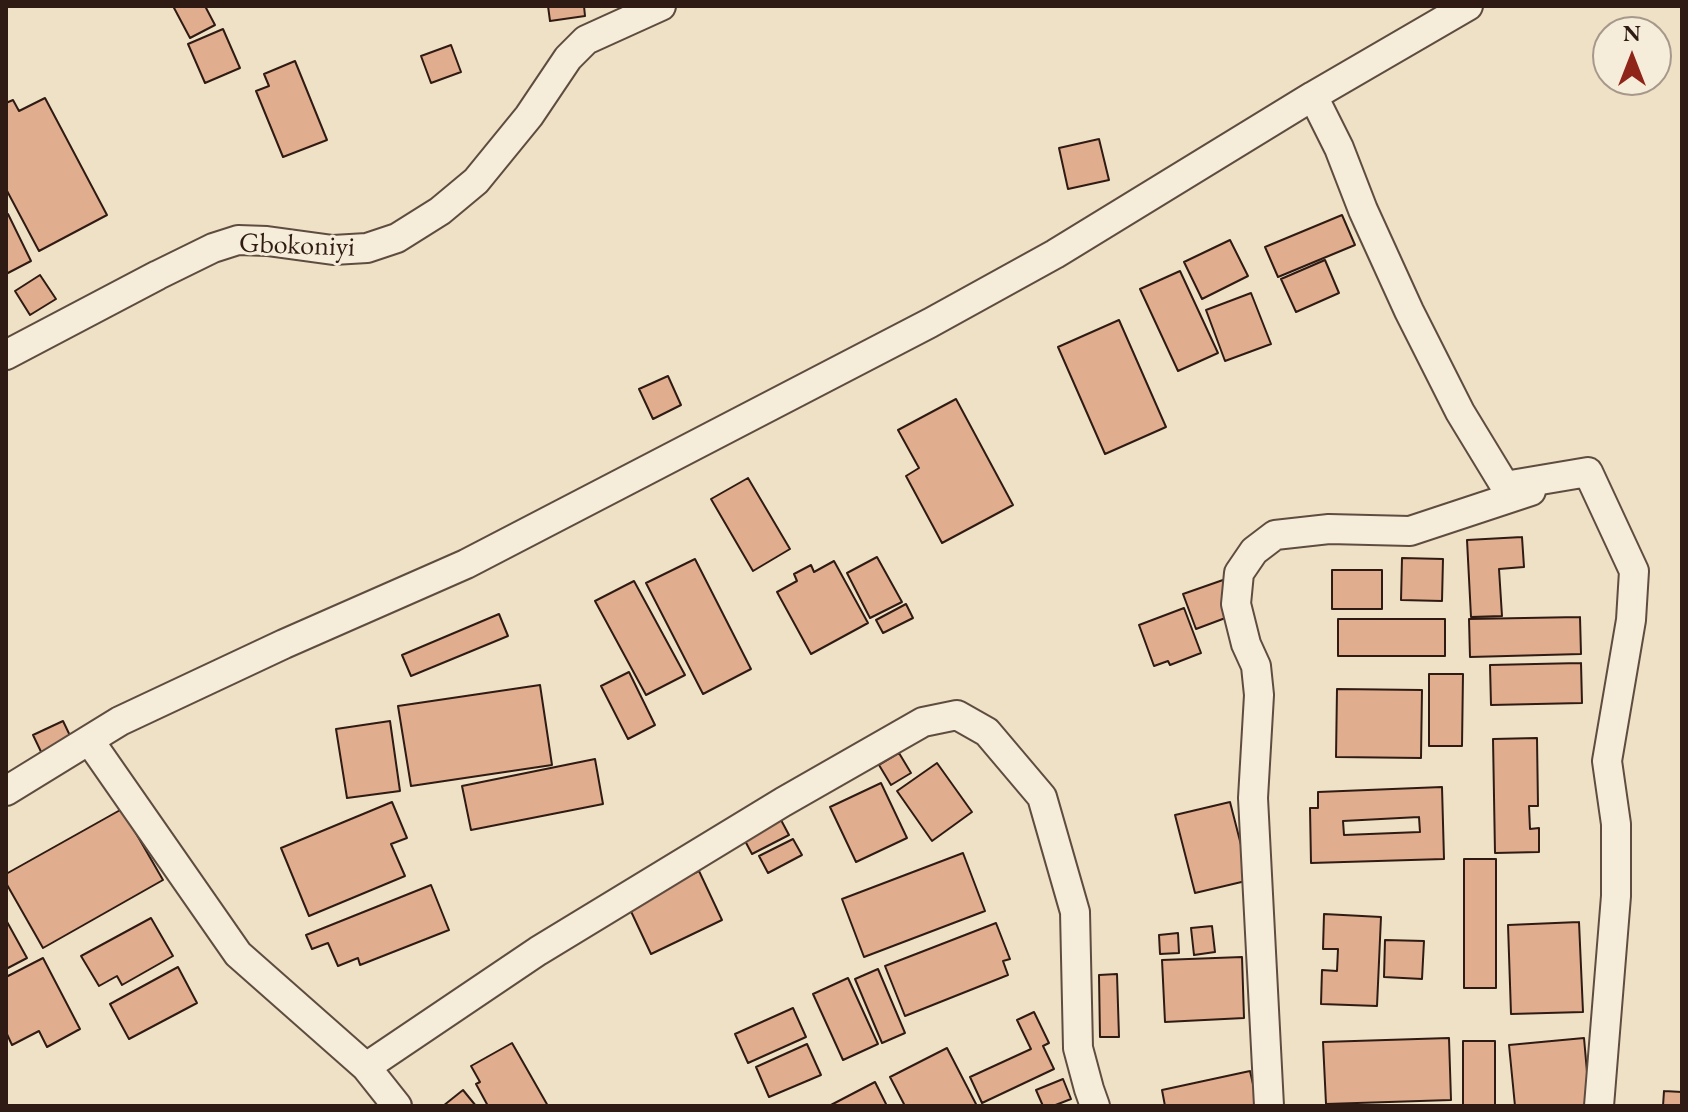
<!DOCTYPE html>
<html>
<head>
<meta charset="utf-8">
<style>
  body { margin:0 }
  #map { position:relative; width:1688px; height:1112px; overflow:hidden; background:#efe1c5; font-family:"EB Garamond",serif }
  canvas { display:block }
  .frame { position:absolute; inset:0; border:8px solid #2f1b13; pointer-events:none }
  .north { position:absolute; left:1592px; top:16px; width:80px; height:80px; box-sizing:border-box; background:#f5ecd9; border:2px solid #a6988a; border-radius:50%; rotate:0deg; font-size:22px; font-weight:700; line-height:32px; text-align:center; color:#2f1b13 }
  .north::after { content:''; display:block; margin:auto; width:28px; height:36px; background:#8f2418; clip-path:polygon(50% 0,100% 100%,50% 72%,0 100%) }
</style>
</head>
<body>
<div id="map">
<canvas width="1688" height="1112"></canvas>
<div class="frame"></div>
<div class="north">N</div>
</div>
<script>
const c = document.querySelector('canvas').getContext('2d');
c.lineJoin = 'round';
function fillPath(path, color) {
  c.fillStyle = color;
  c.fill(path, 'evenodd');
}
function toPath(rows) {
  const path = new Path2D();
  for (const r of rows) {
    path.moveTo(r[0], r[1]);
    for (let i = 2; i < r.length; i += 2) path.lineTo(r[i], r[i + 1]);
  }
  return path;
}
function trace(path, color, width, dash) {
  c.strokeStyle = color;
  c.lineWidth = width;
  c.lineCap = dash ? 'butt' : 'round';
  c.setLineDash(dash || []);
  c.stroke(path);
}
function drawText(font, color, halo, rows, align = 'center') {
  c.font = font + ' "EB Garamond",serif';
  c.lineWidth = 6;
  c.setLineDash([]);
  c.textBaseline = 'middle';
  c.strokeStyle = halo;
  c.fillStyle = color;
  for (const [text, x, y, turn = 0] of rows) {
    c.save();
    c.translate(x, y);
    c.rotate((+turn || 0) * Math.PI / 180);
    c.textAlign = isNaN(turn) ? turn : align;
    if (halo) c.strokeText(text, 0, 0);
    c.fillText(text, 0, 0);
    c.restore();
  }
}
const building = toPath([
  [173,6,205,6,215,25,190,38,173,6],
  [548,6,584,6,585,16,550,21,548,6],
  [223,29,240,68,205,83,188,44,223,29],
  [451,45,461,72,431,83,421,56,451,45],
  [295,61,327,140,283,157,256,91,269,86,264,74,295,61],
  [45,98,107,215,39,251,6,189,6,103,13,100,19,111,45,98],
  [1099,139,1109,180,1068,189,1059,148,1099,139],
  [8,214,31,261,6,274,6,215,8,214],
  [1342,215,1355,245,1278,277,1265,247,1342,215],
  [1230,240,1248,276,1202,299,1184,262,1230,240],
  [1325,260,1339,293,1296,312,1281,279,1325,260],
  [1180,271,1218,353,1178,371,1140,289,1180,271],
  [40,275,56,299,30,315,15,291,40,275],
  [1251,293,1271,344,1225,361,1206,310,1251,293],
  [1119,320,1166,427,1105,454,1058,347,1119,320],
  [668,376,681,405,653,419,639,389,668,376],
  [956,399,1013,505,942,543,906,476,919,468,898,430,956,399],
  [748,478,790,549,753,571,711,499,748,478],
  [1522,537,1524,567,1499,569,1502,616,1471,617,1467,540,1522,537],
  [877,557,902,602,870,618,847,573,877,557],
  [1402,558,1443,559,1442,601,1401,600,1402,558],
  [695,559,751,669,703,694,646,583,695,559],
  [834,561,868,623,811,654,777,592,797,581,794,574,811,565,814,572,834,561],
  [1332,570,1382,570,1382,609,1332,609,1332,570],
  [1223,580,1236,614,1196,629,1183,594,1223,580],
  [634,581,685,675,646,695,595,601,634,581],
  [906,604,913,618,883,633,876,620,906,604],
  [1184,608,1201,653,1170,665,1168,661,1154,666,1139,625,1184,608],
  [499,614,508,636,411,676,402,655,499,614],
  [1580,617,1581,654,1470,657,1469,619,1580,617],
  [1338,619,1445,619,1445,656,1338,656,1338,619],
  [1581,663,1582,703,1491,705,1490,665,1581,663],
  [629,672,655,725,628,739,601,686,629,672],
  [1429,674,1463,674,1462,746,1429,746,1429,674],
  [540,685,552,765,411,786,398,706,540,685],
  [1337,689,1422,690,1421,758,1336,757,1337,689],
  [63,721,74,744,44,758,33,735,63,721],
  [390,721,400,791,347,798,336,729,390,721],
  [1537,738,1538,806,1529,806,1530,829,1539,828,1539,852,1495,853,1493,739,1537,738],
  [899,753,911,773,891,785,879,765,899,753],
  [595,759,603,804,471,830,462,786,595,759],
  [937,763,972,812,932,841,897,791,937,763],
  [881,783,907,838,856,862,830,807,881,783],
  [1442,787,1444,859,1311,863,1310,808,1318,808,1318,792,1442,787],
  [1419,817,1420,832,1344,835,1343,821,1419,817],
  [392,802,407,838,391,844,405,876,309,916,281,848,392,802],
  [1230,802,1250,880,1195,893,1175,815,1230,802],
  [122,809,163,880,43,948,6,883,6,874,122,809],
  [781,820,789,835,752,854,744,839,781,820],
  [793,839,802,855,768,873,759,856,793,839],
  [963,853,985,911,864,957,842,899,963,853],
  [1464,859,1496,859,1496,988,1464,988,1464,859],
  [699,871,722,920,651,954,628,905,699,871],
  [431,885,449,930,360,965,358,958,338,966,328,943,312,949,306,935,431,885],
  [1324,914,1381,917,1377,1006,1321,1004,1322,970,1337,971,1338,949,1323,949,1324,914],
  [151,918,173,956,122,985,117,976,99,986,81,956,151,918],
  [6,920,27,958,6,969,6,920],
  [1579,922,1583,1012,1511,1014,1508,925,1579,922],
  [996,923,1010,959,1003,961,1008,975,905,1016,885,966,996,923],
  [1212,926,1215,952,1194,955,1191,928,1212,926],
  [1178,933,1179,953,1160,954,1159,935,1178,933],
  [1385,940,1424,941,1422,979,1384,977,1385,940],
  [1242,957,1244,1018,1165,1022,1162,960,1242,957],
  [43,958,80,1029,47,1047,39,1031,12,1045,6,1032,6,977,43,958],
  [178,967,197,1003,129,1039,110,1004,178,967],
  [878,969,905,1033,882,1043,855,979,878,969],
  [1117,974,1119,1037,1100,1037,1099,975,1117,974],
  [848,978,878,1044,843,1060,813,994,848,978],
  [793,1008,806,1037,748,1063,735,1034,793,1008],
  [1034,1012,1049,1043,1043,1046,1054,1069,982,1103,970,1077,1031,1049,1017,1020,1034,1012],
  [1449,1038,1451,1100,1326,1104,1323,1042,1449,1038],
  [1584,1038,1590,1106,1515,1106,1509,1045,1584,1038],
  [1463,1041,1495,1041,1495,1106,1463,1106,1463,1041],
  [512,1043,548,1106,488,1106,476,1084,480,1082,471,1066,512,1043],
  [807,1044,821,1075,769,1097,756,1067,807,1044],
  [947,1048,977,1106,905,1106,890,1077,947,1048],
  [1250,1071,1258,1106,1165,1106,1162,1090,1250,1071],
  [1063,1079,1071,1099,1053,1106,1043,1106,1036,1090,1063,1079],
  [875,1082,887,1106,829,1106,875,1082],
  [463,1090,476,1106,443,1106,463,1090],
  [1664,1091,1682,1092,1682,1106,1663,1106,1664,1091]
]);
fillPath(building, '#e0ad8e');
trace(building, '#2f1b13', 2);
const street = toPath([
  [1313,96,1339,148,1363,210,1409,311,1460,412,1505,486,1588,472,1634,571,1631,620,1607,761,1616,824,1616,896,1599,1106],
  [6,355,158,275,213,248,238,240,267,241,333,250,367,248,397,238,440,211,476,181,529,116,568,58,586,40,661,6],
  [89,740,238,954,366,1067,397,1106],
  [6,791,120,721,284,644,466,564,930,323,1055,254,1313,96,1468,6],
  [366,1067,538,951,783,802,923,722,957,715,987,732,1042,797,1075,912,1078,1048,1089,1089,1095,1106],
  [1269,1106,1253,798,1259,695,1256,666,1246,644,1236,604,1239,573,1254,551,1275,535,1329,529,1410,531,1531,491]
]);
trace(street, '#5f4c40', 32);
trace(street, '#f5ecd9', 28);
drawText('28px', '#2f1b13', '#f5ecd9', [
  ["Gbokoniyi",297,246,2]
]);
</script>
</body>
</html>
